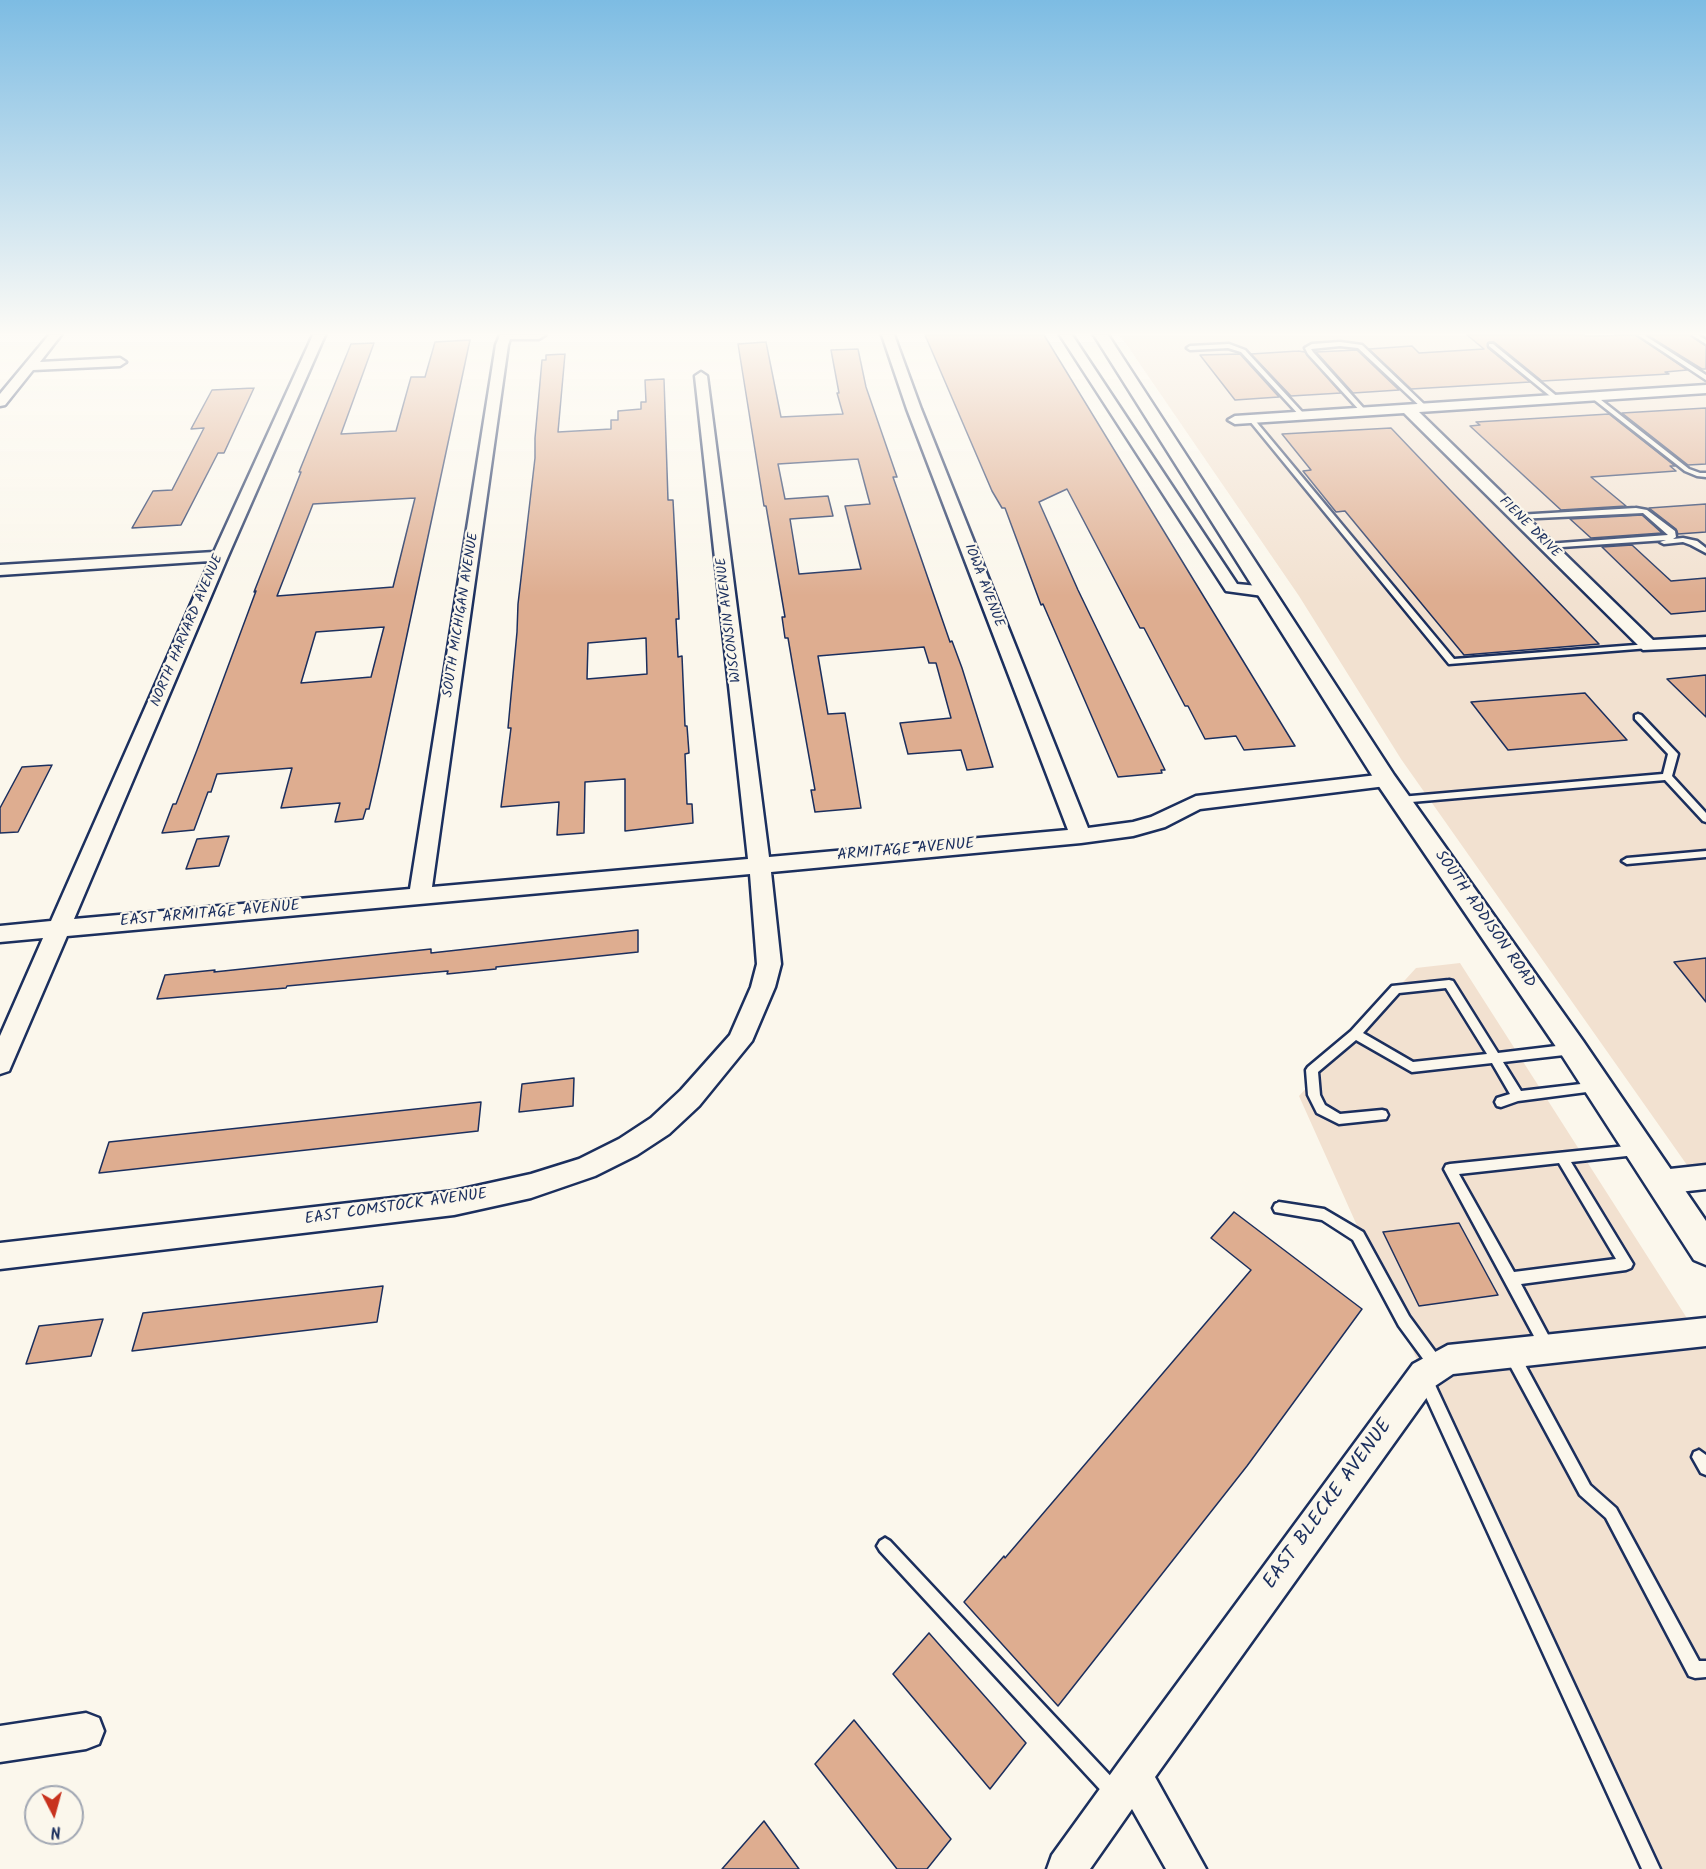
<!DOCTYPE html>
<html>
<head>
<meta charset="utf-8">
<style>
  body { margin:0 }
  #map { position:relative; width:1706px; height:1869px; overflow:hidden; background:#fbf7ec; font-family:Kalam,sans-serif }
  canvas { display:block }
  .north { position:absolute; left:24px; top:1785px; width:60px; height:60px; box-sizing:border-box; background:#fbf7ec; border:2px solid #a1a7b3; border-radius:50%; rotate:174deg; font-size:16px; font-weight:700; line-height:24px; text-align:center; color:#1b2f5e }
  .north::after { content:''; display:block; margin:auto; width:21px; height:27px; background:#c8321e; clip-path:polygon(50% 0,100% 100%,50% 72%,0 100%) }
</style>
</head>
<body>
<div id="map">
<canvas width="1706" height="1869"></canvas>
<div class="north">N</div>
</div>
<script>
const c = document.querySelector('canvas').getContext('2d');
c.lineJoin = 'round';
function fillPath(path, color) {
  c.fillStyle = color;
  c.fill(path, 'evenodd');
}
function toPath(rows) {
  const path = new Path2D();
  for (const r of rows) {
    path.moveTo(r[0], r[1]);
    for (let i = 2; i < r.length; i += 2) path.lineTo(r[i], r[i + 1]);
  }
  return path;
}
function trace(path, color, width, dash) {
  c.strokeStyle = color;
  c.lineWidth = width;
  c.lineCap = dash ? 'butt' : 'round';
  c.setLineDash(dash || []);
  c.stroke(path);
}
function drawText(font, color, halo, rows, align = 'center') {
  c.font = font + ' Kalam,sans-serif';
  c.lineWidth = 4.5;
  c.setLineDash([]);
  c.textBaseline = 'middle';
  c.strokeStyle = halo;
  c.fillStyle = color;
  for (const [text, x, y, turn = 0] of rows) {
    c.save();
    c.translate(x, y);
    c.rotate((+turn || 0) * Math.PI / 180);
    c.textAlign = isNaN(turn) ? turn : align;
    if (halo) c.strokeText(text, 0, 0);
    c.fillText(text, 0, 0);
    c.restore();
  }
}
fillPath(toPath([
  [1120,335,1706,335,1706,1192,1401,759,1299,596],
  [1460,963,1706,1348,1706,1869,1645,1869,1299,1096,1416,968]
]), '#f2e1d0');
const building = toPath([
  [925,335,1044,335,1295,746,1244,750,1236,736,1205,739,1188,706,1185,706,1144,628,1140,628,1067,489,1039,502,1078,590,1165,770,1161,770,1162,773,1118,777,1043,604,1041,605,1005,508,1002,508,992,491,925,335],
  [1467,335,1584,335,1586,336,1636,335,1687,370,1665,372,1669,374,1542,381,1494,342,1489,342,1488,348,1530,382,1411,389,1369,349,1412,346,1419,353,1484,349,1467,335],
  [1647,335,1690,335,1706,346,1706,369,1702,369,1647,335],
  [470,340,379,766,369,809,366,809,363,819,335,822,340,803,281,808,292,768,217,774,211,792,208,792,194,830,162,833,173,804,176,804,197,750,256,591,254,592,301,472,299,472,351,344,374,343,341,434,396,431,411,377,425,377,435,342,470,340],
  [415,498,393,587,277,596,313,504,415,498],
  [384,627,371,677,301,683,316,632,384,627],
  [766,342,781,417,843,414,837,393,839,393,831,350,858,349,866,387,897,477,893,477,950,642,952,641,962,668,993,767,967,770,961,750,908,754,900,723,951,718,936,663,929,663,924,647,818,656,828,714,845,713,861,808,815,812,811,790,815,790,794,673,788,638,785,638,782,617,785,617,766,506,764,506,738,344,766,342],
  [858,459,870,504,845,506,861,569,799,574,790,519,833,516,828,496,785,499,778,464,858,459],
  [1357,350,1399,390,1353,393,1316,352,1357,350],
  [1298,351,1305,352,1341,393,1291,396,1251,354,1298,351],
  [565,354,558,432,611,429,611,420,618,420,618,411,641,409,641,402,646,402,645,380,664,379,668,500,673,500,678,597,679,619,676,619,678,657,682,656,685,726,687,726,689,753,685,754,687,804,692,804,693,823,625,831,625,779,585,782,584,833,557,835,559,802,501,807,511,728,508,728,517,632,518,604,535,458,535,438,542,360,546,360,546,355,565,354],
  [646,638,647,674,587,679,588,643,646,638],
  [1240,354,1279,397,1235,400,1200,355,1240,354],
  [254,388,224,453,218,453,181,525,132,528,153,491,172,490,204,428,191,429,212,390,254,388],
  [1706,408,1706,464,1688,465,1622,413,1706,408],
  [1609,414,1675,466,1670,466,1676,471,1591,477,1626,506,1561,510,1470,426,1480,425,1476,422,1609,414],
  [1391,428,1452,492,1599,644,1464,655,1345,511,1336,512,1303,471,1311,470,1282,434,1391,428],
  [1706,504,1706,532,1678,534,1676,529,1649,508,1706,504],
  [1642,515,1662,533,1591,538,1570,519,1642,515],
  [1632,545,1671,581,1706,578,1706,611,1671,614,1602,547,1632,545],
  [1706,675,1706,717,1667,679,1706,675],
  [1585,693,1627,740,1508,750,1471,702,1585,693],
  [52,765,18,832,0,833,0,808,22,767,52,765],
  [229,836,219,866,186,869,197,839,229,836],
  [638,930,638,952,496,967,496,969,447,974,448,971,287,986,286,988,157,999,165,975,215,970,214,972,431,949,431,953,638,930],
  [1706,958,1706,1002,1674,962,1706,958],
  [574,1078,573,1106,519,1112,522,1084,574,1078],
  [481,1102,478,1131,99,1173,109,1142,481,1102],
  [1234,1212,1362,1309,1247,1466,1058,1706,964,1602,1004,1556,1005,1558,1251,1270,1211,1238,1234,1212],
  [1459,1223,1498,1295,1419,1306,1383,1232,1459,1223],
  [383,1286,377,1322,132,1351,143,1313,383,1286],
  [103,1319,91,1356,26,1364,39,1326,103,1319],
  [929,1633,1026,1743,990,1789,893,1674,929,1633],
  [854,1720,951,1839,927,1869,897,1869,815,1764,854,1720],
  [764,1821,799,1869,722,1869,764,1821]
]);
fillPath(building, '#dead90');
trace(building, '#1b2f5e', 1.5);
const service = toPath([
  [1638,335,1644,335,1706,375,1706,380,1638,335],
  [1692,335,1698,335,1706,340,1706,344,1692,335],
  [1340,342,1362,345,1427,407,1427,409,1423,409,1358,348,1340,346,1311,349,1313,352,1367,412,1362,413,1308,354,1305,348,1312,344,1340,342],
  [1229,344,1245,350,1304,414,1304,416,1300,416,1241,352,1228,348,1190,350,1187,348,1190,346,1229,344],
  [1489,344,1493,344,1559,398,1559,400,1555,400,1489,346,1489,344],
  [1592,396,1596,396,1689,469,1700,473,1706,473,1706,477,1697,476,1685,471,1592,398,1592,396],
  [1249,418,1253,418,1454,659,1649,644,1653,646,1649,648,1449,664,1249,420,1249,418],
  [1636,508,1647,510,1675,531,1676,537,1673,539,1683,538,1697,541,1706,548,1706,553,1691,545,1683,542,1664,544,1660,542,1666,540,1547,548,1543,546,1547,544,1668,535,1643,513,1517,519,1513,517,1517,515,1636,508],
  [1638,714,1641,715,1678,754,1672,776,1706,813,1706,822,1703,821,1665,780,1400,803,1395,800,1400,797,1663,774,1668,754,1635,719,1635,715,1638,714],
  [1706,851,1706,857,1627,864,1622,861,1627,858,1706,851],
  [1449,980,1453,981,1498,1053,1573,1044,1577,1046,1579,1049,1577,1052,1573,1054,1503,1062,1521,1091,1598,1082,1602,1084,1604,1087,1602,1090,1518,1101,1501,1107,1497,1106,1495,1102,1497,1098,1510,1094,1492,1063,1412,1072,1356,1040,1318,1072,1320,1095,1325,1105,1340,1114,1382,1110,1386,1111,1388,1115,1386,1119,1339,1124,1317,1113,1308,1095,1306,1070,1308,1067,1351,1031,1392,986,1449,980],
  [1446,988,1487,1054,1413,1062,1363,1033,1399,993,1446,988],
  [1636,1145,1640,1146,1642,1150,1640,1154,1636,1155,1571,1162,1633,1264,1631,1268,1626,1270,1521,1284,1554,1346,1552,1351,1547,1353,1542,1351,1444,1169,1446,1165,1450,1164,1636,1145],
  [1559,1163,1616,1259,1514,1272,1459,1174,1559,1163],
  [1279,1202,1324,1209,1363,1232,1409,1316,1442,1361,1444,1366,1442,1371,1437,1373,1432,1371,1399,1326,1353,1240,1322,1220,1275,1212,1273,1208,1275,1204,1279,1202],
  [1512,1348,1517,1350,1590,1485,1616,1508,1699,1661,1706,1661,1706,1677,1695,1678,1689,1676,1606,1518,1580,1495,1507,1360,1505,1355,1507,1350,1512,1348],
  [1425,1372,1430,1374,1660,1869,1642,1869,1420,1384,1418,1379,1420,1374,1425,1372],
  [1699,1450,1706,1455,1706,1475,1701,1473,1692,1457,1694,1452,1699,1450],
  [885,1538,890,1541,1119,1785,1122,1791,1119,1797,1113,1800,1107,1797,880,1551,877,1546,880,1541,885,1538]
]);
const minor = toPath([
  [49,335,61,335,40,362,120,358,126,362,120,366,33,370,5,405,0,406,0,394,49,335],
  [313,335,325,335,228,556,74,919,410,889,496,345,500,335,545,335,539,339,510,339,508,345,432,887,748,859,695,376,701,372,707,376,769,857,1068,830,907,409,882,335,894,335,921,409,1088,828,1133,822,1151,817,1196,796,1386,774,1393,775,1396,780,1393,785,1386,786,1200,809,1165,827,1133,836,1081,843,771,872,781,964,775,987,752,1041,699,1106,669,1134,637,1155,595,1176,531,1198,454,1215,0,1269,0,1243,454,1191,531,1174,579,1159,619,1139,651,1118,681,1090,730,1035,751,987,757,964,750,874,67,936,12,1064,9,1071,0,1074,0,1036,43,938,0,942,0,926,51,921,210,561,0,575,0,565,214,552,313,335],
  [1060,335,1072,335,1237,584,1269,587,1271,591,1269,595,1263,596,1226,591,1060,335],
  [1706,385,1706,393,1419,412,1653,640,1706,637,1706,647,1643,650,1404,413,1235,424,1228,420,1235,416,1706,385],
  [1706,1165,1706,1189,1661,1194,1652,1190,1648,1182,1652,1174,1661,1170,1706,1165],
  [1706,1318,1706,1346,1453,1374,1435,1386,1155,1777,1206,1869,1166,1869,1132,1809,1090,1869,1047,1869,1052,1855,1120,1761,1413,1364,1448,1345,1706,1318],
  [86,1713,99,1718,104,1731,99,1744,86,1749,0,1762,0,1726,86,1713]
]);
const tertiary = toPath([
  [1094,335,1108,335,1394,775,1583,1041,1706,1221,1706,1265,1694,1260,1563,1057,1378,785,1094,335]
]);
trace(service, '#1b2f5e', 5);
trace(minor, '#1b2f5e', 5);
trace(tertiary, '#1b2f5e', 5);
fillPath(service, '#fbf7ec');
fillPath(minor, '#fbf7ec');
fillPath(tertiary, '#fbf7ec');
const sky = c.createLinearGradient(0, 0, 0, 596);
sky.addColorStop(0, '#7dbce3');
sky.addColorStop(0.56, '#fdfbf6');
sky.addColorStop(1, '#fdfbf600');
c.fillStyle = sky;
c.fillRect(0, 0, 1706, 596);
drawText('14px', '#1b2f5e', '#fbf7ec', [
  ["FIENE DRIVE",1529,528,45],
  ["IOWA AVENUE",983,586,69],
  ["SOUTH MICHIGAN AVENUE",462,615,-81],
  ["WISCONSIN AVENUE",730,620,-97],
  ["NORTH HARVARD AVENUE",188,631,-67]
]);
drawText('16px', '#1b2f5e', '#fbf7ec', [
  ["ARMITAGE AVENUE",906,851,-5],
  ["EAST ARMITAGE AVENUE",210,915,-5],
  ["SOUTH ADDISON ROAD",1484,920,55],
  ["EAST COMSTOCK AVENUE",396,1208,-8]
]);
drawText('20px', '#1b2f5e', '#fbf7ec', [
  ["EAST BLECKE AVENUE",1329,1505,-54]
]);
</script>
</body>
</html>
